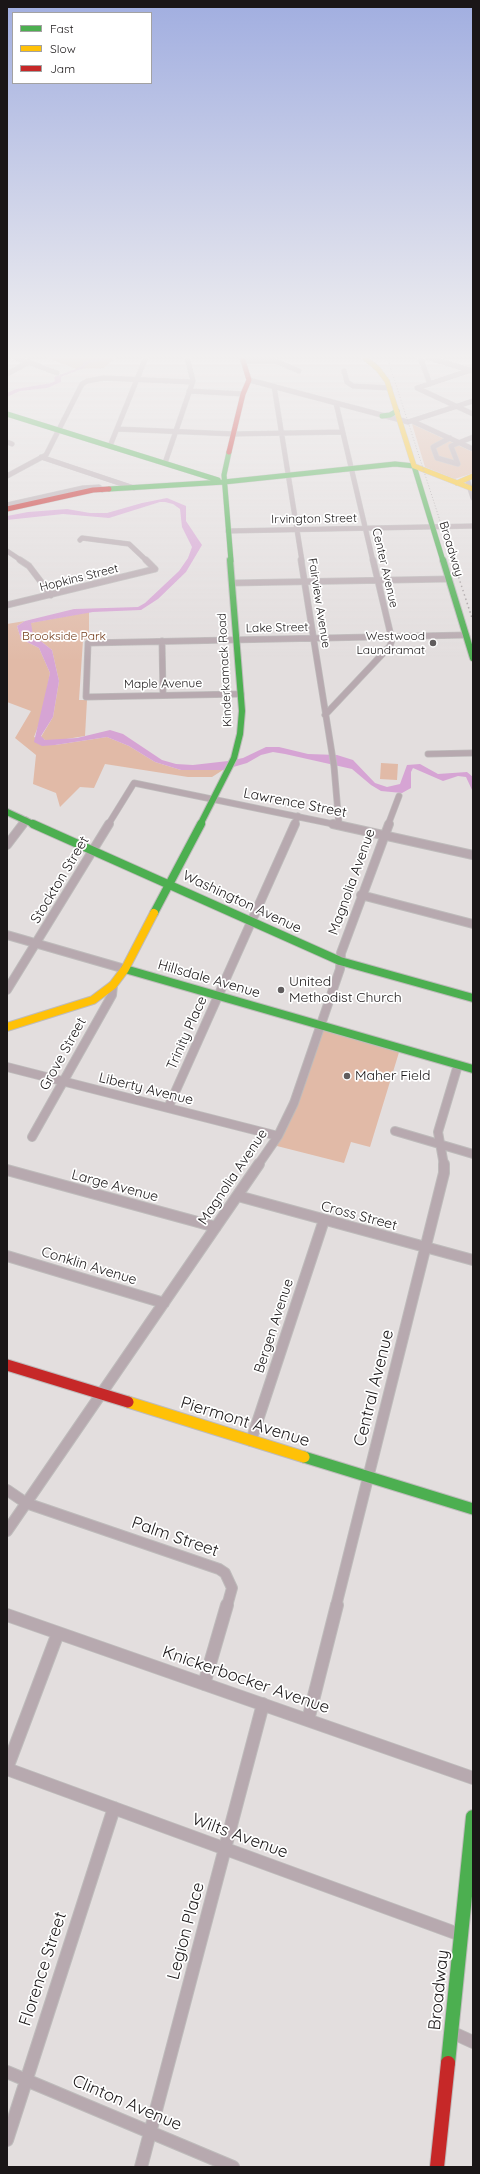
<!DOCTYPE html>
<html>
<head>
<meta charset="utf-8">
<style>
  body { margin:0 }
  #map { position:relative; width:480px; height:2174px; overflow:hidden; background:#e3dede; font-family:Quicksand,sans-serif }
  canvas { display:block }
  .frame { position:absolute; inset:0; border:8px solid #1a1617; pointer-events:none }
  .legend { position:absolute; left:12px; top:12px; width:140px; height:72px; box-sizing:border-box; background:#fff; border:1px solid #a3a2a2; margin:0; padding:5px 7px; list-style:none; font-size:12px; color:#1a1617 }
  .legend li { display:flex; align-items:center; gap:8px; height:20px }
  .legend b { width:20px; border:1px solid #a3a2a2 }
</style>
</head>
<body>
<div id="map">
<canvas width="480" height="2174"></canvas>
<div class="frame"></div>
<ul class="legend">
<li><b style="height:5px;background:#4caf50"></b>Fast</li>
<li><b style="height:5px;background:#ffc107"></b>Slow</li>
<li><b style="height:5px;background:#c62828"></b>Jam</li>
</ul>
</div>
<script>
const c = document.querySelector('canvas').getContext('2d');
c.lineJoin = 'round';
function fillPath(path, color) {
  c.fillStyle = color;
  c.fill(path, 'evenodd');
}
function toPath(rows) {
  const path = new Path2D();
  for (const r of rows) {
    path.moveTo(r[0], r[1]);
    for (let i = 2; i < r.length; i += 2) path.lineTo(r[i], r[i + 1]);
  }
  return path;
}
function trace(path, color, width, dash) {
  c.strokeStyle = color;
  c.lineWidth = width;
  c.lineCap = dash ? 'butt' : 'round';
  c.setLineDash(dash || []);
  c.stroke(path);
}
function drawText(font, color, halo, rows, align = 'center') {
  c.font = font + ' Quicksand,sans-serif';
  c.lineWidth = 3.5;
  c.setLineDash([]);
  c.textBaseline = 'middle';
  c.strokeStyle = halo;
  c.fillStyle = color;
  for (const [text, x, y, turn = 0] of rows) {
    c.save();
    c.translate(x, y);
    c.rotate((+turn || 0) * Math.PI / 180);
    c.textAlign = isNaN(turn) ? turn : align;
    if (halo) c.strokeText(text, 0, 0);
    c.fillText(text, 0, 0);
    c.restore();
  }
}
fillPath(toPath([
  [45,357,116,357,104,368,76,369],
  [412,424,473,452,473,473,455,479,425,467],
  [89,612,89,639,83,640,79,700,87,700,85,736,54,741,45,740,41,737,53,717,59,681,52,650,33,635,30,623],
  [25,621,17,626,21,639,39,648,50,673,42,716,34,737,55,745,107,737,129,746,155,762,181,770,223,770,212,777,188,777,105,764,94,788,80,787,60,807,56,793,33,784,36,755,15,738,31,711,7,702,7,624],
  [381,763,398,764,397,780,380,779],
  [320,1027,400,1049,370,1147,351,1142,344,1163,273,1145,278,1136]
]), '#e1baa7');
fillPath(toPath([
  [100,357,106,357,101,361,88,363,84,368,61,377,61,382,47,388,20,391,7,397,7,393,16,389,51,383,55,381,54,377,76,369,83,365,83,362],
  [167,498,186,506,186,521,202,545,186,572,158,599,141,610,93,612,31,623,33,635,52,650,59,681,53,717,41,736,45,740,77,738,110,730,123,734,162,760,176,764,193,765,228,761,243,758,266,747,279,747,308,754,337,755,353,760,375,783,387,787,400,784,407,765,420,764,438,774,467,772,473,777,473,792,466,777,458,776,443,781,413,768,411,772,411,788,402,793,381,791,371,785,352,769,285,754,273,752,261,755,247,763,223,770,181,770,155,762,129,746,107,737,55,745,42,746,34,742,50,673,39,648,21,639,17,626,25,621,74,609,138,607,145,603,179,571,188,558,192,547,182,527,180,509,173,504,165,502,160,502,109,518,63,514,7,520,7,516,28,512,67,509,90,513,107,513,142,503]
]), '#d6a4d4');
const streetFar4 = toPath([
  [14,357,57,373],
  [420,357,430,384],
  [427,357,472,371],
  [243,361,275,361,299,371],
  [344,371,347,382,353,386,390,388],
  [7,374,29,362],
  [249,380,408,422,473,401],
  [274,386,302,561],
  [417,388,473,414],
  [417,388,471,370],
  [189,391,243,394],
  [336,403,373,561],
  [414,422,473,449],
  [117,429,234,434,342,432],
  [450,438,433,447,437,458,458,464,451,446,473,437],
  [7,442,12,444],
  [110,446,146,357],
  [41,457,134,488],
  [165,463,193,381,187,357],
  [7,476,46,455,82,384,87,381,104,378,192,382],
  [467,479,473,498],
  [7,505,83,488,99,487,102,490],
  [228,531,473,526],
  [80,540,82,538,129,544,147,561],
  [7,551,22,561]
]);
const streetFar3 = toPath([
  [20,560,29,566,51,595],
  [146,560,155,569],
  [301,560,334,766,339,825],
  [232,583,448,579],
  [7,605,155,569],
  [162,641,163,695],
  [241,694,86,697,88,643,466,635],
  [325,715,390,646,392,640,373,560],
  [428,754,473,753],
  [22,825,26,820],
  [108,825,134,783,338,825],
  [294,825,298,816],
  [388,825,399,796]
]);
const streetFar2 = toPath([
  [333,824,473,855],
  [7,845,23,824],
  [361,895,473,924],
  [7,935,125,969],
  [7,990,109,824],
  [7,1067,278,1136],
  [168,1108,295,824],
  [395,1131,473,1154],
  [32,1137,112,995,113,985],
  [258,1165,278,1136,294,1103,340,969,341,953,389,824],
  [444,1165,438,1132,458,1065]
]);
const streetFar1 = toPath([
  [7,1170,216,1227],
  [238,1196,473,1260],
  [7,1256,164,1303],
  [251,1441,324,1220],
  [7,1490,26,1503,219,1569,225,1573,232,1588,227,1606],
  [7,1531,259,1164],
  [336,1606,444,1173,444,1164]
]);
const street = toPath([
  [7,1615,473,1778],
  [204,1684,227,1605],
  [308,1720,337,1605],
  [7,1768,58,1633],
  [7,1769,461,1935],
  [451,2032,473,2042],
  [7,2072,233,2167],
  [7,2140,114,1808],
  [141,2167,263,1704]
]);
const fastFar4 = toPath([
  [7,414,218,480],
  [382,416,390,415,397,411],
  [229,452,224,475,231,561],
  [109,489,224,482,395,464,414,466,443,561]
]);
const fastFar3 = toPath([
  [443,560,473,658],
  [7,812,35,825],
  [200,825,234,758,240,734,242,711,230,560]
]);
const fastFar2 = toPath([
  [33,824,340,961,473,998],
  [154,913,201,824],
  [125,969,473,1069]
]);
const fastFar1 = toPath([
  [304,1457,473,1509]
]);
const fast = toPath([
  [448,2063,473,1817]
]);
const slowFar2 = toPath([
  [364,357,378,369,387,381,414,466,473,489],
  [457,483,473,476]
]);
const slowFar1 = toPath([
  [7,1027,93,1000,113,985,125,969,154,913]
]);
const slow = toPath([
  [128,1402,304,1457]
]);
const jamFar2 = toPath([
  [229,452,243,394,249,380,242,357],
  [7,509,93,490,109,489]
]);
const jamFar1 = toPath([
  [7,1365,128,1402]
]);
const jam = toPath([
  [437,2167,448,2063]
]);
trace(streetFar4, '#bebbbb', 5.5);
trace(streetFar3, '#bebbbb', 7);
trace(streetFar2, '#bebbbb', 10);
trace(streetFar1, '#bebbbb', 12);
trace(street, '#bebbbb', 14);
trace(fastFar4, '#bebbbb', 6);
trace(fastFar3, '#bebbbb', 8);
trace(fastFar2, '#bebbbb', 10);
trace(fastFar1, '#bebbbb', 13);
trace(fast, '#bebbbb', 16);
trace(slowFar2, '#bebbbb', 6);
trace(slowFar1, '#bebbbb', 10);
trace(slow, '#bebbbb', 13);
trace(jamFar2, '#bebbbb', 6);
trace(jamFar1, '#bebbbb', 13);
trace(jam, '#bebbbb', 16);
trace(streetFar4, '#b7a9af', 4.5);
trace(streetFar3, '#b7a9af', 5.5);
trace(streetFar2, '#b7a9af', 8);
trace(streetFar1, '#b7a9af', 10);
trace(street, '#b7a9af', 12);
trace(fastFar4, '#4caf50', 5);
trace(fastFar3, '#4caf50', 6);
trace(fastFar2, '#4caf50', 8);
trace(fastFar1, '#4caf50', 11);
trace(fast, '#4caf50', 14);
trace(slowFar2, '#ffc107', 5);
trace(slowFar1, '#ffc107', 8);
trace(slow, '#ffc107', 11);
trace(jamFar2, '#c62828', 5);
trace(jamFar1, '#c62828', 11);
trace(jam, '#c62828', 14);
trace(toPath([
  [387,357,453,561]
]), '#a49d9f', 1, [1, 2]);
trace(toPath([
  [453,560,473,621]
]), '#a49d9f', 1.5, [1.5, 3]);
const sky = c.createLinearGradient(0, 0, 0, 661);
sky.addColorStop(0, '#a1aee0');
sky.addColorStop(0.54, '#f2f0f0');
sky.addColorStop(1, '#f2f0f000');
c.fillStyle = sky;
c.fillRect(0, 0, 480, 661);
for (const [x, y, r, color] of [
  [433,643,4,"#605c5d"],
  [281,990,4,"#605c5d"],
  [347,1076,4,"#605c5d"]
]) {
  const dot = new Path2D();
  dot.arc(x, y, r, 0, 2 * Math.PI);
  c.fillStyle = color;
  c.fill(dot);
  trace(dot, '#fff', 1.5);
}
drawText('12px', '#1a1617', '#fff', [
  ["Irvington Street",314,519,-1],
  ["Broadway",451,549,73],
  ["Center Avenue",385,568,77],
  ["Hopkins Street",79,578,-14],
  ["Fairview Avenue",319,603,81],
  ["Lake Street",277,628,-1],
  ["Kinderkamack Road",225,670,-93],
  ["Maple Avenue",163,684,-1]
]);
drawText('12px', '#723a18', '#fff', [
  ["Brookside Park",64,636]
]);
drawText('12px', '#1a1617', '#fff', [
  ["Westwood",425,636],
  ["Laundramat",425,650]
], 'right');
drawText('14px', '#1a1617', '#fff', [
  ["Lawrence Street",295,803,11],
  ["Stockton Street",60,880,-59],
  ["Magnolia Avenue",352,882,-70],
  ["Washington Avenue",242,902,25],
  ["Hillsdale Avenue",209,979,16],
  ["Trinity Place",187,1033,-66],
  ["Grove Street",63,1054,-61],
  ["Liberty Avenue",146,1089,14],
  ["Magnolia Avenue",233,1177,-56],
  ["Large Avenue",115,1186,15],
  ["Cross Street",359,1216,15],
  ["Conklin Avenue",89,1266,17],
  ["Bergen Avenue",274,1326,-72]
]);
drawText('14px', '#1a1617', '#fff', [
  ["United",289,982],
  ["Methodist Church",289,998],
  ["Maher Field",355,1076]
], 'left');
drawText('17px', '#1a1617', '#fff', [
  ["Central Avenue",374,1388,-76],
  ["Piermont Avenue",245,1422,17],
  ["Palm Street",175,1537,19],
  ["Knickerbocker Avenue",246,1680,19],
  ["Wilts Avenue",240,1836,20],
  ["Legion Place",186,1931,-75],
  ["Florence Street",43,1969,-72],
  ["Broadway",439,1990,-84],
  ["Clinton Avenue",127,2103,23]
]);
</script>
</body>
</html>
